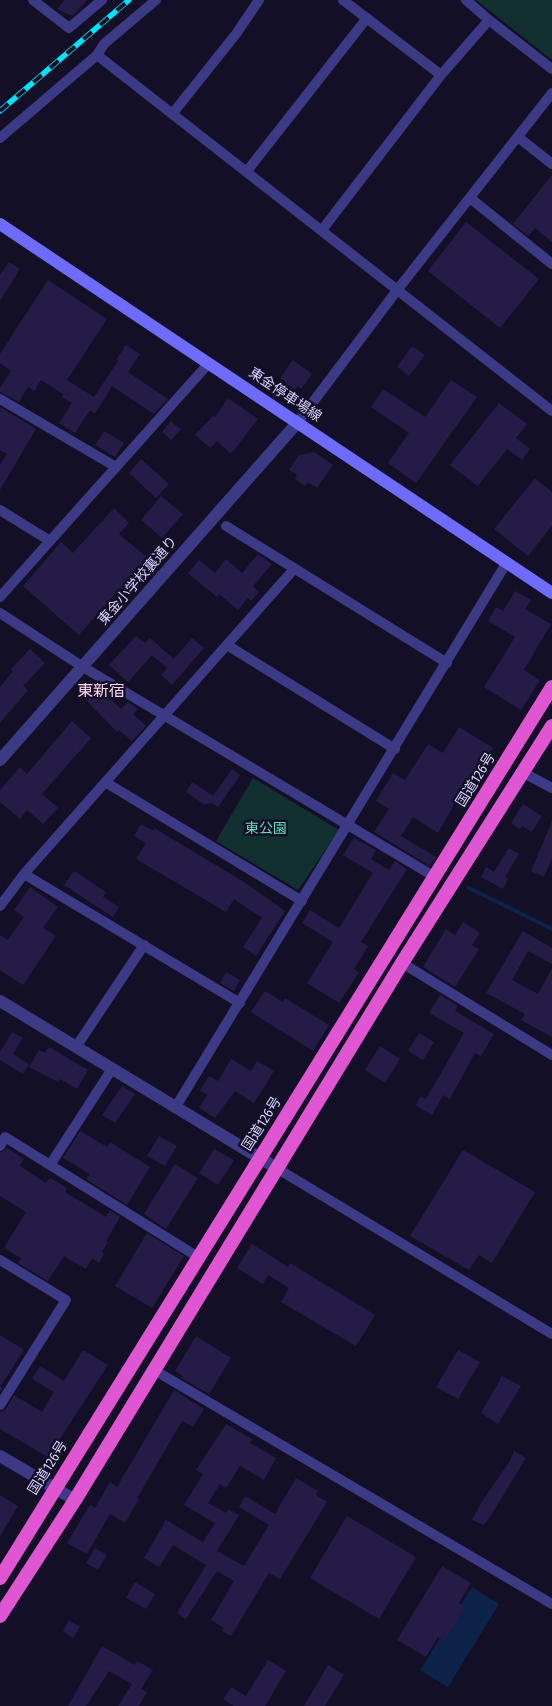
<!DOCTYPE html>
<html>
<head>
<meta charset="utf-8">
<style>
  body { margin:0 }
  canvas { display:block; background:#130f26 }
</style>
</head>
<body>
<canvas width="552" height="1706"></canvas>
<script>
const c = document.querySelector('canvas').getContext('2d');
c.lineJoin = 'round';
function fillPath(path, color) {
  c.fillStyle = color;
  c.fill(path, 'evenodd');
}
function toPath(rows) {
  const path = new Path2D();
  for (const r of rows) {
    path.moveTo(r[0], r[1]);
    for (let i = 2; i < r.length; i += 2) path.lineTo(r[i], r[i + 1]);
  }
  return path;
}
function trace(path, color, width, dash) {
  c.strokeStyle = color;
  c.lineWidth = width;
  c.lineCap = dash ? 'butt' : 'round';
  c.setLineDash(dash || []);
  c.stroke(path);
}
function drawText(font, color, halo, rows, align = 'center') {
  c.font = font + ' "Fira Sans Condensed","Noto Sans JP",sans-serif';
  c.lineWidth = 5;
  c.setLineDash([]);
  c.textBaseline = 'middle';
  c.strokeStyle = halo;
  c.fillStyle = color;
  for (const [text, x, y, turn = 0] of rows) {
    c.save();
    c.translate(x, y);
    c.rotate((+turn || 0) * Math.PI / 180);
    c.textAlign = isNaN(turn) ? turn : align;
    if (halo) c.strokeText(text, 0, 0);
    c.fillText(text, 0, 0);
    c.restore();
  }
}
fillPath(toPath([
  [476,0,552,0,552,60],
  [253,778,339,830,298,890,216,841]
]), '#12302f');
fillPath(toPath([
  [472,1587,499,1604,448,1687,420,1670]
]), '#0c2248');
trace(toPath([
  [469,888,552,929]
]), '#0c2248', 4);
fillPath(toPath([
  [65,0,87,0,73,16,57,9],
  [552,175,552,242,535,228,528,236,513,224],
  [466,222,539,279,500,328,428,271],
  [9,262,20,269,0,301,0,275],
  [48,280,107,319,67,380,94,397,118,361,116,360,126,345,140,354,128,372,168,399,154,414,112,386,95,414,90,410,75,433,59,423,72,403,62,397,63,394,41,380,34,391,28,387,19,402,0,392,0,388,11,371,0,363,0,354],
  [412,346,425,355,409,376,397,367],
  [293,360,312,374,301,389,298,386,295,390,280,378],
  [451,380,477,397,416,483,388,463,409,433,371,407,383,389,425,417],
  [228,398,258,419,231,454,217,441,210,448,195,435,213,416,215,417],
  [499,403,527,424,516,438,530,449,522,460,507,449,478,486,450,465],
  [0,407,36,429,0,490,0,465,7,454,0,450],
  [171,421,181,430,171,440,162,432],
  [104,431,124,443,115,457,95,445],
  [314,452,333,465,317,488,308,482,305,486,295,479,297,475,289,470,299,455],
  [141,459,169,484,156,498,129,473],
  [535,478,552,492,552,526,528,556,494,529],
  [161,496,183,514,162,538,141,520],
  [114,508,129,523,119,534,151,561,125,592,120,588,79,635,23,586,61,542,73,553],
  [258,554,272,564,253,586,259,592,251,601,248,598,238,610,219,594,217,597,188,573,199,560,215,573,226,559,242,573],
  [515,591,531,600,525,609,551,624,524,670,540,680,521,710,484,687,515,637,488,621,496,607,503,611],
  [136,636,145,643,150,638,174,659,192,638,204,648,172,685,161,675,167,668,152,655,128,682,109,665],
  [30,649,45,663,23,686,28,690,0,723,0,687,13,671,11,669],
  [98,688,121,709,128,702,138,709,133,714,146,726,132,741,119,730,117,732,86,700],
  [72,721,91,738,42,794,58,808,43,824,27,810,20,819,0,802,0,790,20,767,27,774],
  [459,727,493,748,468,780,438,833,413,817,401,836,436,857,430,866,374,832,389,809,376,801,393,773,405,780,428,744,443,753],
  [232,769,240,775,218,807,211,803,205,805,186,792,192,782,213,796],
  [523,804,542,816,532,832,522,826,520,829,511,823],
  [552,821,552,858,544,877,531,871],
  [141,824,154,831,154,828,244,882,285,911,256,956,243,947,262,918,234,899,226,912,136,859,146,843,134,836],
  [354,838,376,850,371,859,389,870,395,861,407,869,361,942,368,946,354,969,359,972,339,1003,307,983,333,942,302,923,310,910,339,928,373,873,343,855],
  [509,848,519,854,505,877,508,879,503,889,481,877,486,867,494,872],
  [74,871,106,892,103,897,119,907,113,917,64,885],
  [30,887,58,907,43,928,56,936,23,985,0,970,0,935,8,940,24,917,14,910],
  [463,922,480,933,472,945,479,949,455,987,423,967,446,929,455,935],
  [523,931,552,948,552,964,528,951,512,980,538,994,552,968,552,1037,521,1020,525,1014,486,993],
  [226,972,240,980,234,991,220,983],
  [265,991,283,1002,285,998,329,1025,313,1051,251,1012],
  [440,995,458,1006,455,1011,494,1034,481,1056,475,1053,450,1099,443,1095,432,1115,415,1105,421,1096,426,1099,464,1033,429,1013],
  [12,1032,23,1038,13,1054,29,1064,23,1074,0,1060,0,1052],
  [419,1033,434,1042,423,1060,408,1051],
  [380,1046,400,1059,385,1083,365,1070],
  [49,1047,88,1070,77,1089,60,1079,59,1082,48,1077,29,1067,39,1050,45,1053],
  [231,1059,251,1071,257,1061,274,1071,254,1103,235,1091,215,1118,199,1108,207,1095,200,1090,209,1076,218,1081],
  [122,1086,135,1094,115,1123,102,1115],
  [80,1131,107,1147,110,1142,150,1167,127,1205,86,1179,90,1174,63,1158],
  [159,1136,177,1146,165,1166,147,1156],
  [7,1148,24,1159,20,1166,46,1183,50,1178,67,1188,65,1192,106,1217,110,1210,120,1217,106,1241,108,1242,102,1252,104,1254,99,1263,92,1258,86,1269,64,1256,48,1281,18,1263,21,1258,4,1248,26,1212,0,1196,0,1153],
  [214,1149,234,1160,218,1185,199,1173],
  [463,1150,535,1192,492,1263,479,1255,469,1270,410,1236],
  [175,1164,198,1178,166,1229,144,1214],
  [147,1233,184,1256,152,1308,115,1286],
  [252,1244,288,1267,290,1263,375,1315,356,1346,281,1302,289,1288,268,1275,263,1284,237,1268],
  [0,1335,24,1350,0,1387,3,1388,0,1392],
  [196,1336,231,1358,209,1394,181,1378,183,1376,175,1371],
  [83,1350,108,1365,48,1457,0,1429,0,1412,6,1409,14,1395,42,1412,54,1392,32,1379,40,1366,64,1381],
  [458,1350,480,1362,458,1399,436,1387],
  [502,1376,521,1386,498,1424,481,1413],
  [174,1390,204,1409,193,1427,182,1421,137,1498,139,1499,125,1523,110,1514,87,1554,67,1543,90,1505,95,1508,110,1482,117,1487],
  [226,1424,252,1439,250,1443,276,1458,264,1480,240,1466,226,1488,220,1484,208,1503,226,1513,228,1509,239,1515,217,1551,244,1566,269,1525,239,1507,245,1496,275,1514,296,1478,318,1491,316,1495,327,1502,280,1579,269,1573,231,1636,222,1631,224,1628,211,1620,234,1581,217,1571,186,1619,177,1613,206,1565,173,1545,159,1567,144,1558,166,1520,203,1542,215,1523,184,1505,203,1474,196,1470],
  [514,1451,526,1458,493,1512,484,1525,472,1520,481,1503,510,1461],
  [0,1495,18,1506,0,1536],
  [347,1516,416,1557,379,1619,310,1578],
  [95,1548,107,1555,98,1570,86,1563],
  [442,1566,471,1583,459,1603,465,1607,445,1641,438,1637,426,1657,397,1640],
  [135,1582,155,1594,146,1609,126,1598],
  [69,1620,80,1627,73,1638,63,1631],
  [102,1646,135,1665,137,1661,153,1670,141,1689,147,1692,139,1706,118,1706,132,1684,109,1671,86,1706,68,1706],
  [268,1660,286,1671,265,1706,234,1706,223,1699,231,1687,246,1696],
  [328,1665,344,1675,325,1706,304,1706]
]), '#241b47');
trace(toPath([
  [33,0,69,28,102,0],
  [343,0,441,75],
  [466,0,489,20],
  [97,55,552,411],
  [173,113,236,34,259,0],
  [518,137,552,164],
  [0,138,97,55,104,44,156,0],
  [247,171,367,18],
  [470,198,552,264],
  [322,230,441,75,489,20,552,69],
  [0,399,116,467],
  [298,422,398,289,552,93],
  [0,510,50,541],
  [226,526,447,663],
  [0,597,209,363],
  [0,613,83,667,435,877],
  [227,645,395,749],
  [522,772,552,788],
  [105,782,302,901],
  [24,874,240,1003],
  [0,906,24,874,294,569],
  [402,963,552,1055],
  [76,1047,144,945],
  [175,1108,507,562],
  [0,1146,5,1137,198,1257],
  [50,1165,112,1069],
  [278,1169,552,1334],
  [0,1260,66,1300,0,1405],
  [154,1370,552,1604]
]), '#3d3a85', 10);
trace(toPath([
  [0,760,298,422],
  [0,1001,278,1169],
  [0,1456,75,1500]
]), '#3d3a85', 12);
trace(toPath([
  [0,224,552,593]
]), '#6f6bff', 12);
trace(toPath([
  [0,1578,552,687],
  [0,1616,75,1500,402,963,552,726]
]), '#e055d1', 14);
const rail = toPath([
  [0,111,129,0]
]);
trace(rail, '#00e5ff', 5.5);
trace(rail, '#130f26', 4, [11]);
drawText('14px', '#d9d4ff', '#130f26', [
  ["東金停車場線",285,395,34],
  ["東金小学校裏通り",138,581,-49],
  ["国道126号",476,780,-58],
  ["国道126号",262,1124,-58],
  ["国道126号",48,1468,-58]
]);
drawText('14px', '#5fe0c0', '#130f26', [
  ["東公園",266,829]
]);
drawText('16px', '#ffd6f0', '#130f26', [
  ["東新宿",101,692]
]);
</script>
</body>
</html>
